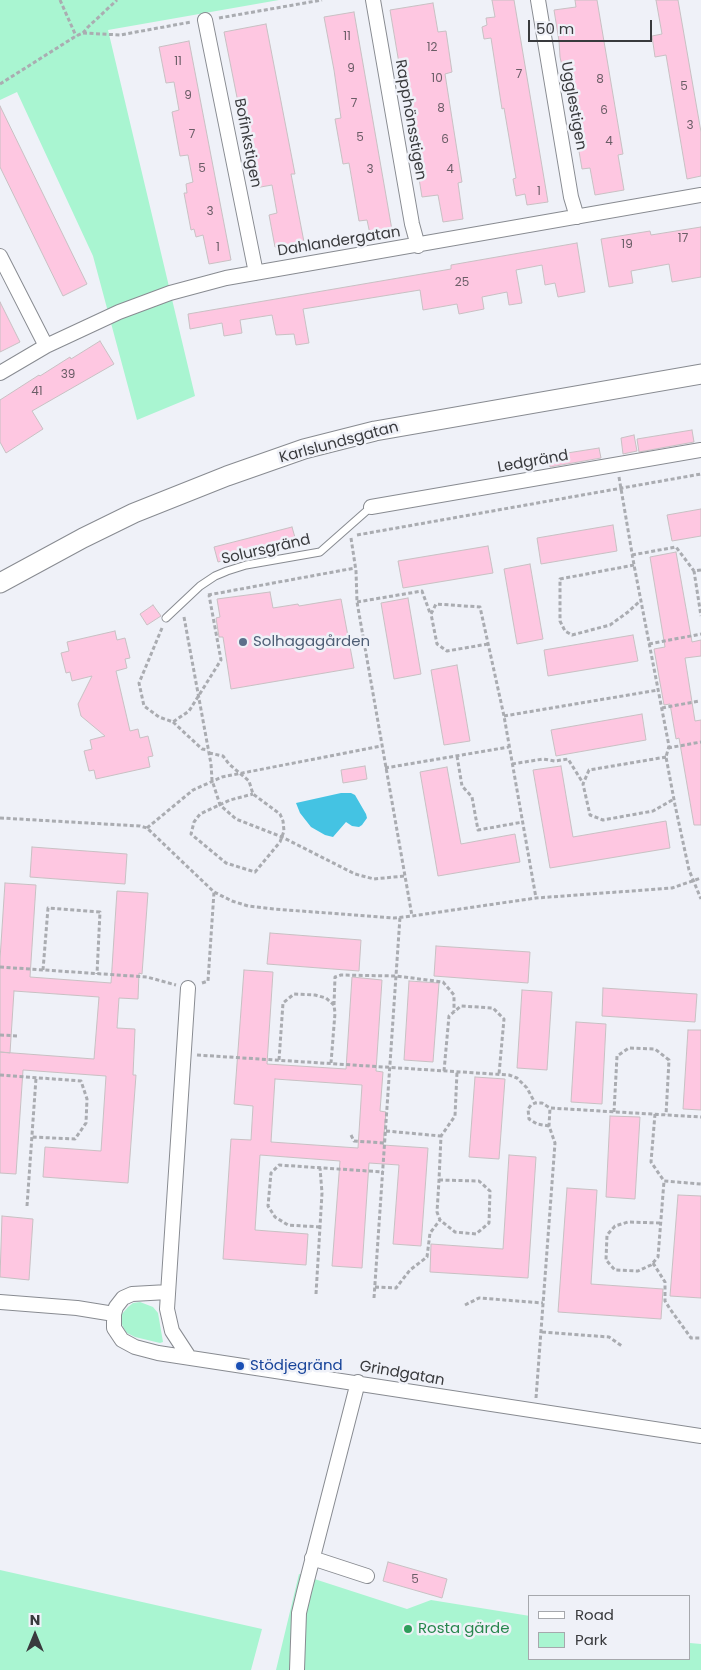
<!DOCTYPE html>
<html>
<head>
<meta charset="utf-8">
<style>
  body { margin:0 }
  #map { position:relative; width:701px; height:1670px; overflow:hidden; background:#eff1f8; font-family:Poppins,sans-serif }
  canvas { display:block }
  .legend { position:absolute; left:528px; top:1595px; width:162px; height:65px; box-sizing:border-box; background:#eff1f8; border:1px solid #a6a8ad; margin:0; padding:6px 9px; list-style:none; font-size:15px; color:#393a3d }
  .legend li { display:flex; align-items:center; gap:10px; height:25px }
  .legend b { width:25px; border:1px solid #a6a8ad }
  .north { position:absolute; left:10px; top:1610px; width:50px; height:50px; -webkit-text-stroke:4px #eff1f8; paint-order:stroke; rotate:0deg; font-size:14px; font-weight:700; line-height:20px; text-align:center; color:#393a3d }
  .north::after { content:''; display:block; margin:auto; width:18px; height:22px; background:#393a3d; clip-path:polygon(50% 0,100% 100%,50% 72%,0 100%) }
  .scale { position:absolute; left:528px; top:20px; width:124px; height:22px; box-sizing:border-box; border:2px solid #393a3d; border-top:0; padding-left:6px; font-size:15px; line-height:18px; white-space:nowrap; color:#393a3d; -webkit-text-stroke:4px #eff1f8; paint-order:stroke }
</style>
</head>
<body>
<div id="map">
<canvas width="701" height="1670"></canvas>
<ul class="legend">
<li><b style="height:6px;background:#fff"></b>Road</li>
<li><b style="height:14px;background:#a9f5d1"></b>Park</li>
</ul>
<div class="north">N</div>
<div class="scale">50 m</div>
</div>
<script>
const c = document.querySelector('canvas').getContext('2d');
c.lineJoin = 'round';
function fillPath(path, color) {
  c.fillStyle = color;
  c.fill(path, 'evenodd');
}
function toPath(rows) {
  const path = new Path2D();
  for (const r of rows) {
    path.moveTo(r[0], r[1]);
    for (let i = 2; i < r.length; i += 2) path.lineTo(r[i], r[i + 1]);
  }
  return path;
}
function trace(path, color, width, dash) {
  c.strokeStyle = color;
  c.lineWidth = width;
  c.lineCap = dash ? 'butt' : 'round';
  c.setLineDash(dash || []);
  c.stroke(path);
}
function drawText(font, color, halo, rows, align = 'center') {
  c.font = font + ' Poppins,sans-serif';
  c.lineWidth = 5;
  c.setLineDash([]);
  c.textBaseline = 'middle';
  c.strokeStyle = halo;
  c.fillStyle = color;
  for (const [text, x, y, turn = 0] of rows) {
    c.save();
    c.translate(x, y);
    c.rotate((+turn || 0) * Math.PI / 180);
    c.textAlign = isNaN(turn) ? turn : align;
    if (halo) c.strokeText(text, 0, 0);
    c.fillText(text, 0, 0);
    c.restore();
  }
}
fillPath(toPath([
  [0,0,279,0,108,30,195,396,137,420,93,256,17,92,0,100],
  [140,1302,153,1307,158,1313,163,1342,160,1343,135,1337,127,1333,123,1327,121,1321,122,1314,128,1307,133,1303],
  [0,1570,262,1629,251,1670,0,1670],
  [299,1574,407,1609,431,1600,530,1616,530,1659,690,1659,690,1643,701,1644,701,1670,276,1670]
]), '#a9f5d1');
fillPath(toPath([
  [341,793,351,793,355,795,366,814,367,818,362,825,359,827,352,826,346,822,333,837,325,835,311,827,300,813,296,803]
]), '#44c3e3');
const building = toPath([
  [492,0,514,0,548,202,527,205,525,194,516,196,513,179,516,178,504,108,502,109,491,38,484,39,482,27,487,25,486,18,495,17,492,0],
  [575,0,597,0,623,154,618,155,624,190,595,195,590,168,582,169,572,110,560,57,559,41,554,10,576,7,575,0],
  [656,0,678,0,701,132,701,176,687,179,666,55,655,57,652,36,662,34,656,0],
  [433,3,438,32,446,31,452,72,445,74,462,182,458,183,463,219,443,222,438,195,422,197,411,129,413,129,408,99,405,99,390,10,433,3],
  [354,12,392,230,370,234,367,220,359,221,349,163,343,164,335,119,341,118,334,70,324,17,354,12],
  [266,24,295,174,291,174,304,242,275,247,269,215,277,213,272,185,255,188,224,32,266,24],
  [189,41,231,260,209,264,203,235,196,237,194,229,191,230,184,193,187,193,186,184,193,182,188,155,180,156,172,112,179,110,174,82,166,83,159,47,189,41],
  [0,106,87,284,63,296,0,167,0,106],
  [701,227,701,277,672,282,669,264,631,271,633,283,609,287,601,239,650,231,651,235,701,227],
  [577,243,585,292,558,297,555,283,545,285,542,265,516,270,522,303,509,305,507,292,482,297,484,309,459,314,457,304,423,310,420,290,303,309,309,343,296,345,294,334,276,335,272,315,240,320,242,333,224,336,222,323,190,329,188,314,451,269,451,265,577,243],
  [0,302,20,342,0,352,0,302],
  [100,341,114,364,32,411,43,429,6,453,0,442,0,400,39,375,40,376,70,357,71,359,100,341],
  [692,430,694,442,639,452,637,439,692,430],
  [634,435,637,451,623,454,621,438,634,435],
  [599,448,601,458,550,467,548,456,599,448],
  [701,509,701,536,672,541,667,515,701,509],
  [613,525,617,551,541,564,537,538,613,525],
  [292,527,296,541,218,562,214,547,292,527],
  [488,546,493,573,403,588,398,561,488,546],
  [676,552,692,642,701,640,701,656,685,658,695,721,701,720,701,825,694,825,679,738,676,739,670,704,664,705,654,649,665,647,650,557,676,552],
  [530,564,543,639,517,644,504,569,530,564],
  [270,592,273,608,298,604,299,606,341,599,354,668,231,689,223,637,219,637,216,618,220,617,217,599,270,592],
  [408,598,421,674,394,679,381,603,408,598],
  [153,605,161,616,147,625,140,614,153,605],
  [115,631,117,640,125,638,130,658,125,659,127,668,116,671,130,731,138,729,140,738,148,736,153,756,148,757,150,767,96,779,94,770,89,771,84,751,92,749,90,740,105,736,81,716,78,704,92,676,72,681,70,672,66,673,61,653,69,651,67,642,115,631],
  [633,635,638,661,548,676,544,650,633,635],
  [457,665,470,741,444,745,431,670,457,665],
  [642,714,646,740,556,756,551,730,642,714],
  [365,766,367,779,343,783,341,770,365,766],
  [561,766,573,837,666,821,670,848,550,868,533,770,561,766],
  [447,767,461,844,515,834,520,862,438,876,420,772,447,767],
  [32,847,127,854,125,884,30,877,32,847],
  [5,883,36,885,30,977,111,983,117,891,148,893,142,974,139,973,138,999,119,998,117,1028,135,1029,133,1075,136,1075,128,1183,43,1177,45,1147,101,1151,106,1076,23,1070,16,1174,0,1173,0,959,5,883],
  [14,991,99,997,94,1059,0,1052,10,1053,14,991],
  [270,933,361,940,359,971,267,964,270,933],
  [436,946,530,952,528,983,434,976,436,946],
  [244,970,273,972,267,1064,346,1069,352,977,382,980,376,1071,383,1072,380,1111,386,1112,383,1145,428,1148,421,1246,393,1244,399,1165,369,1163,362,1268,332,1266,340,1161,260,1155,255,1230,308,1234,306,1265,223,1259,231,1139,251,1140,253,1106,234,1104,244,970],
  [275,1079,362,1085,358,1148,271,1142,275,1079],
  [409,981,439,983,433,1062,404,1060,409,981],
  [603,988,697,994,695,1022,602,1016,603,988],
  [522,990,552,992,547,1070,517,1068,522,990],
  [576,1022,606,1024,602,1104,571,1102,576,1022],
  [688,1030,701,1030,701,1110,683,1109,688,1030],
  [475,1077,505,1079,499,1159,469,1157,475,1077],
  [610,1116,640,1117,635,1199,606,1197,610,1116],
  [509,1155,536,1157,528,1278,430,1272,431,1244,503,1249,509,1155],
  [567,1188,597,1190,591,1284,663,1289,661,1319,558,1312,567,1188],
  [678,1195,701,1196,701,1298,670,1296,678,1195],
  [2,1216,33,1219,29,1280,0,1277,2,1216],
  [388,1562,447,1579,442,1598,383,1581,388,1562]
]);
fillPath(building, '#fec7e1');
trace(building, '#c8c0c3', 1);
const lane = toPath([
  [166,618,200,586,215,576,227,571,246,565,320,552,371,507]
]);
const street = toPath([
  [373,0,412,224,418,246],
  [538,0,571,197,577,217],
  [205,20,256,273],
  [0,256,46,346],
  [0,373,46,346,119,312,170,293,226,278,701,195],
  [371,507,701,450],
  [188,988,167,1309,172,1331,189,1357],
  [168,1292,132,1294,123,1298,116,1307,114,1314,114,1328,122,1340,135,1347,158,1353,701,1436],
  [0,1302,77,1308,114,1314],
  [312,1558,367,1576],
  [297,1670,299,1613,304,1592,358,1382]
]);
const secondary = toPath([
  [0,583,83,538,134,513,227,476,304,449,375,431,701,374]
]);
trace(lane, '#888b91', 9);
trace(street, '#888b91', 16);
trace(secondary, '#888b91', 21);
trace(toPath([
  [60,0,76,36],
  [219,18,322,0],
  [83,33,88,27,117,0],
  [0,84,76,36,83,33,120,35,191,22],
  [619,477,634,565,669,746,666,757,675,805,689,870,701,899],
  [357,535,701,474],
  [351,538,356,571,357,602,412,916],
  [632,555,676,547,694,571],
  [634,565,560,579,560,621,565,631,572,635,610,625,628,612,640,601],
  [701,570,694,571,701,616],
  [208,595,355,568],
  [357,602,422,591,430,613],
  [184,617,211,764,212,780,220,805,236,819,282,837,355,874,374,879,404,876],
  [162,628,139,683,144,706,159,717,173,722,189,711,221,660,209,595],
  [488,644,447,651,437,644,431,614,436,604,480,607,504,716,536,898],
  [649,644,701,634],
  [662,708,699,701],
  [504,716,658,690],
  [173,722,202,749,208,750],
  [668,748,701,742],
  [209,753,223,756,229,764,249,781,253,794,280,814,283,821,284,831,280,842,255,872,226,863,191,834,194,822,200,814,230,800,253,794],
  [457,756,462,786,472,797,478,830,523,822],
  [666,757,589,770,583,784,590,815,603,820,653,811,674,799],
  [512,764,543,759,555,761,568,759,583,783],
  [385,768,509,747],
  [0,818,140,826,147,828,214,892,232,901,248,906,274,909,394,918,412,916,536,898,672,888,701,878],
  [147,828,193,790,222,777,381,746],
  [0,967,147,977,176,985],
  [43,970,48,908,100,912,97,974],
  [202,983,208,981,214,892],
  [334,1005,335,977,341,975,396,976,443,982,454,995,454,1011],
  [0,1035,19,1036],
  [197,1055,509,1075,517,1078,527,1088,535,1103],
  [279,1060,283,1003,294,994,315,995,326,998,334,1005,335,1013,331,1063],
  [444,1071,449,1016,461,1006,493,1008,504,1019,499,1074],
  [0,1075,81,1081,87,1099,86,1123,75,1139,32,1137],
  [614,1112,617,1056,629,1048,655,1049,669,1060,666,1115],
  [655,1114,651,1162,664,1181,701,1184],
  [549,1126,537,1124,529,1119,528,1109,531,1105,535,1103,542,1103,550,1108,701,1117],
  [386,1131,441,1136],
  [351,1135,354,1141,385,1143],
  [439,1180,479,1181,490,1191,489,1223,476,1234,455,1232,440,1220,437,1212,439,1180,441,1136,455,1116,457,1072],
  [27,1206,36,1078],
  [660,1223,628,1222,615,1226,607,1235,606,1260,615,1270,638,1271,651,1265,658,1257,664,1181],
  [320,1227,288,1225,275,1217,268,1206,271,1173,279,1165,383,1172],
  [653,1263,665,1282,665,1301,670,1309,691,1338,701,1338],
  [375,1287,396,1288,410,1270,427,1257,430,1233,440,1220],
  [316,1294,322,1193,320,1168],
  [374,1298,400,917],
  [465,1305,479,1298,543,1303],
  [542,1332,609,1337,622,1346],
  [536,1398,555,1143,549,1126,550,1108]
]), '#aaacb1', 3, [4, 2.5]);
trace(lane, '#fff', 7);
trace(street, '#fff', 14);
trace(secondary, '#fff', 19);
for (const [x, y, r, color] of [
  [243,642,5,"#5c6f8a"],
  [240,1366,5,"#1a4fb4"],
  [408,1629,5,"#2e9e5b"]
]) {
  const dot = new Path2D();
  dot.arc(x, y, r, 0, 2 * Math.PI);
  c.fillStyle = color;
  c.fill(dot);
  trace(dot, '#eff1f8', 2);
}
drawText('12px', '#6a5d66', null, [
  ["11",347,37],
  ["12",432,48],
  ["11",178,62],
  ["9",351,69],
  ["7",519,75],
  ["10",437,79],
  ["8",600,80],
  ["5",684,87],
  ["9",188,96],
  ["7",354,104],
  ["8",441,109],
  ["6",604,111],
  ["3",690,126],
  ["7",192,135],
  ["5",360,138],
  ["6",445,140],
  ["4",609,142],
  ["5",202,169],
  ["3",370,170],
  ["4",450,170],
  ["1",539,192],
  ["3",210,212],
  ["17",683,239],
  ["19",627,245],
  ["1",218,248],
  ["25",462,283],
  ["39",68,375],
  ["41",37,392],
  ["5",415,1580]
]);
drawText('15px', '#393a3d', '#eff1f8', [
  ["Ugglestigen",573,106,80],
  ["Rapphönsstigen",410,120,80],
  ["Bofinkstigen",247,143,79],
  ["Dahlandergatan",339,242,-9],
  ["Karlslundsgatan",339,443,-15],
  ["Ledgränd",533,462,-10],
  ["Solursgränd",266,550,-13],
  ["Grindgatan",402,1374,10]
]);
drawText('15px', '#4e5e75', '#eff1f8', [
  ["Solhagagården",253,642]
], 'left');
drawText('15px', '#164399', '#eff1f8', [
  ["Stödjegränd",250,1366]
], 'left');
drawText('15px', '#27864d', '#eff1f8', [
  ["Rosta gärde",418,1629]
], 'left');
</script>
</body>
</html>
